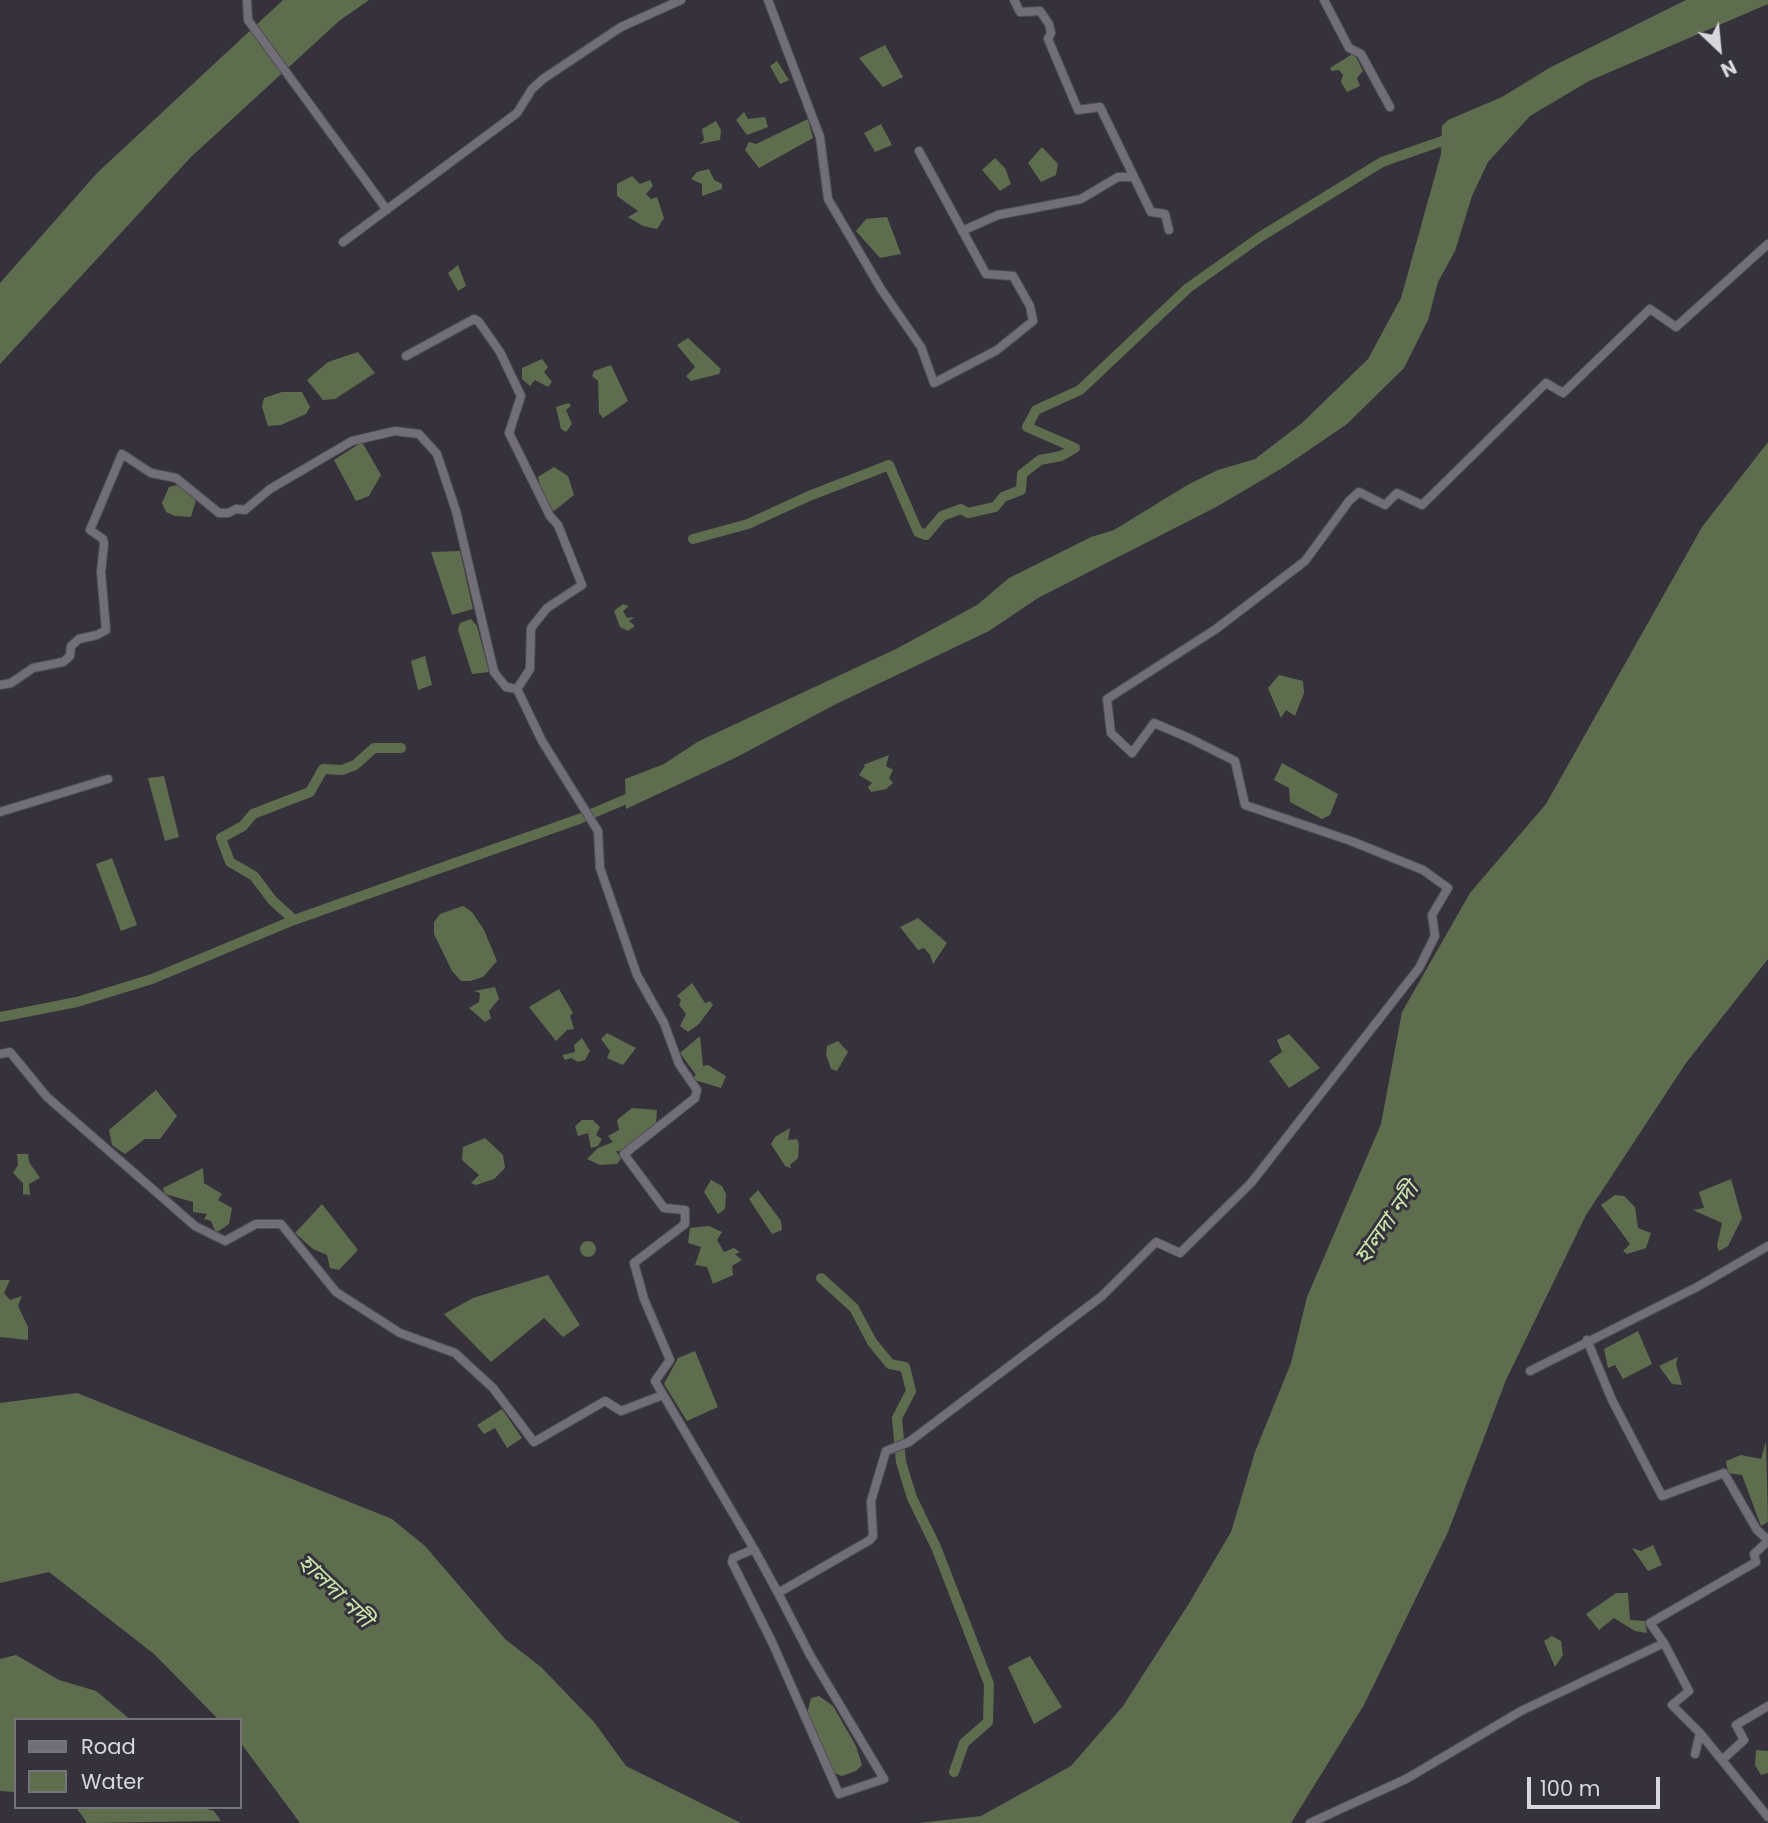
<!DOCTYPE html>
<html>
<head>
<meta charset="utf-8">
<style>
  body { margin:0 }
  #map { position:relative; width:1768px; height:1823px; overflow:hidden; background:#35323b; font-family:Poppins,sans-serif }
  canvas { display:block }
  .legend { position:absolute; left:14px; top:1718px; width:228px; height:91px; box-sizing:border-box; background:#35323b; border:2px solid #76747b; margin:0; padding:9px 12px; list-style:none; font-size:21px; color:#d8d7dc }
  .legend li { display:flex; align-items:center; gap:14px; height:35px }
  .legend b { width:35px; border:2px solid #76747b }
  .north { position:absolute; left:1684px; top:14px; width:70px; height:70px; -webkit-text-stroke:5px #35323b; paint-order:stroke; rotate:154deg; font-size:19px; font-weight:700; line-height:28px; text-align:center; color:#d8d7dc }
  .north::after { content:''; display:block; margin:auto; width:24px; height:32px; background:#d8d7dc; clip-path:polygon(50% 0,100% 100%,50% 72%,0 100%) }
  .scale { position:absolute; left:1527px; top:1777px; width:133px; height:32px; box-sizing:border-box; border:4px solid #d8d7dc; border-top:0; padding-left:9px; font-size:21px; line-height:24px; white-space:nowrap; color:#d8d7dc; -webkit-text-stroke:5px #35323b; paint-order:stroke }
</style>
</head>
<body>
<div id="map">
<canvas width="1768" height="1823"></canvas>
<ul class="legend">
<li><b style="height:9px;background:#716e77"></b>Road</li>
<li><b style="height:19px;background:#5f6d4f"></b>Water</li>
</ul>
<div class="north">N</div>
<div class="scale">100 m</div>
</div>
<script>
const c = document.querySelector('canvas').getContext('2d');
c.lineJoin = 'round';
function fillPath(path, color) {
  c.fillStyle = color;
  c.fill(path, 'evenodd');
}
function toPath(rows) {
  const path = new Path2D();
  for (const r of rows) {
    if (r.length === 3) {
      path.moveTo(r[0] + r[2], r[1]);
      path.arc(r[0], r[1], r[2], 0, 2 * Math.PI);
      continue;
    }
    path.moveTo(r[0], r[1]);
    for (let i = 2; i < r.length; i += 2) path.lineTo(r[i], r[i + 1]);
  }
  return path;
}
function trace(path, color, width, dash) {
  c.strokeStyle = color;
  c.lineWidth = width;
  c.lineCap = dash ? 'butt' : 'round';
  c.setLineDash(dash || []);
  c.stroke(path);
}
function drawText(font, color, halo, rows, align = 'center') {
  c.font = font + ' Poppins,"Noto Sans Bengali",sans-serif';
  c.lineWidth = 6;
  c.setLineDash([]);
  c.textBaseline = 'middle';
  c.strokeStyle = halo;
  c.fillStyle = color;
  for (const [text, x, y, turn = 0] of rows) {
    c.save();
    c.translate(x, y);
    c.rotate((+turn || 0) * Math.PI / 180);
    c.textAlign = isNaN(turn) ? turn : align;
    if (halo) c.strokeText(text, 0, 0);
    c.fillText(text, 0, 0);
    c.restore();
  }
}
fillPath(toPath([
  [283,0,369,0,339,21,191,157,0,364,0,283,97,173],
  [1686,0,1768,0,1768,4,1589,81,1530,116,1488,162,1472,196,1455,251,1438,282,1428,320,1404,368,1347,424,1284,467,1218,506,1038,598,989,631,836,704,737,757,626,809,625,779,664,764,699,741,896,649,977,605,1009,578,1091,537,1114,530,1189,484,1218,470,1255,459,1302,423,1368,359,1401,298,1441,154,1442,126,1448,120,1502,97,1551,67],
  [885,45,903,77,883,87,859,58],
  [1354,53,1363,71,1357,78,1360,86,1347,92,1341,82,1343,75,1339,70,1332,71,1330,68],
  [777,61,789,80,780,84,770,66],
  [744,112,748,119,765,117,768,127,747,135,736,120],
  [808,119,813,138,759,168,745,150,749,142,756,144],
  [716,121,721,130,720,140,699,144,704,140,702,129],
  [881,124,892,145,875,152,864,133],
  [1042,147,1058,164,1056,175,1041,182,1028,163],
  [995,158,1005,168,1011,184,1000,191,982,170],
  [709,169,714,180,722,184,722,189,702,196,702,184,691,179,697,172],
  [632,176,640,184,650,180,653,186,646,194,651,199,657,197,664,218,657,229,643,226,628,217,638,211,617,196,617,184],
  [887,217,901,254,880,258,856,231,866,219],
  [458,265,466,286,458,291,448,273],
  [688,338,721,369,719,374,691,381,686,376,695,367,677,345],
  [358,352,375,373,335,399,323,400,307,380,328,362],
  [542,359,548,367,544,372,552,382,548,387,535,380,530,386,522,379,522,368],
  [611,365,628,401,603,418,599,413,598,381,592,376,594,371],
  [282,392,302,392,310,407,306,414,281,425,268,426,262,407,264,398],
  [569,403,571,406,566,410,572,424,566,432,561,429,556,407],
  [362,442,381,475,369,496,356,501,334,460],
  [1768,442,1768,959,1686,1063,1586,1215,1506,1380,1448,1532,1364,1705,1291,1823,919,1823,981,1816,1071,1766,1123,1706,1188,1605,1231,1532,1255,1452,1291,1363,1307,1297,1381,1124,1402,1012,1470,893,1546,804,1702,527],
  [554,467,568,476,574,495,554,511,545,505,538,477],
  [178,485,188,490,196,500,191,517,175,516,166,512,162,503,169,487],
  [460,551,473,609,452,615,431,552],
  [623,604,629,606,623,611,627,618,635,617,629,621,635,626,628,631,620,627,614,611],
  [471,619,477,626,489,672,472,674,458,630,460,623],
  [425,656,432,685,418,690,411,661],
  [1279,675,1303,681,1304,693,1295,716,1286,710,1281,718,1270,693,1268,688],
  [889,755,886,766,893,770,889,778,893,783,886,789,871,792,868,787,872,783,859,775,865,766,863,765],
  [1282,763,1338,794,1330,815,1322,819,1290,802,1289,788,1274,780],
  [164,776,179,837,165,841,148,778],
  [112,858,137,925,121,931,96,864],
  [463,906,472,912,484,930,497,961,483,977,470,981,461,981,452,971,434,934,434,922,440,914],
  [918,918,947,943,933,964,930,955,924,948,918,950,900,927],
  [692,983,705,1003,710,1001,713,1005,699,1024,688,1032,680,1026,686,1014,679,1005,681,1000,677,996],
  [495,987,499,999,489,1011,491,1018,485,1022,469,1008,479,1002,480,993,474,991],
  [559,989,573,1013,570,1016,574,1029,567,1030,556,1041,529,1007],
  [607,1033,636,1048,623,1065,607,1058,610,1051,601,1039],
  [1289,1034,1320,1068,1289,1088,1269,1061,1282,1052,1277,1040],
  [700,1036,703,1066,708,1065,726,1076,721,1088,691,1079,696,1075,680,1053],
  [582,1038,590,1051,585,1060,578,1062,571,1058,565,1060,562,1055,575,1052,574,1045],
  [838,1041,848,1052,837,1071,831,1069,826,1054,827,1046],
  [156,1090,177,1116,160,1139,145,1139,125,1154,112,1145,109,1130],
  [632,1108,657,1110,656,1124,622,1151,616,1151,621,1158,617,1164,600,1165,587,1159,598,1148,613,1142,608,1136,619,1130,617,1120],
  [582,1120,593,1120,600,1127,596,1135,602,1139,598,1146,591,1148,588,1133,578,1136,575,1126],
  [790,1128,788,1140,797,1139,799,1144,798,1158,790,1165,791,1168,785,1166,771,1144,775,1137],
  [485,1138,503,1155,505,1168,494,1179,476,1185,471,1183,479,1175,462,1160,463,1147],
  [17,1154,28,1154,29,1162,40,1178,29,1184,30,1195,23,1194,23,1183,13,1173,18,1165],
  [203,1168,204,1183,222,1194,218,1200,232,1208,229,1224,216,1233,211,1221,204,1219,207,1214,193,1212,193,1202,165,1194,163,1188],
  [1731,1179,1742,1218,1728,1246,1719,1251,1717,1246,1722,1223,1693,1210,1704,1208,1699,1192],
  [711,1180,722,1186,726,1194,725,1209,718,1214,704,1192],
  [758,1190,781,1221,782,1230,772,1234,749,1199],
  [1615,1195,1624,1196,1635,1207,1638,1228,1651,1233,1646,1248,1627,1254,1623,1251,1630,1244,1601,1205],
  [322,1204,358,1250,339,1270,330,1268,327,1255,313,1249,295,1233],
  [709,1226,722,1232,717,1240,724,1252,734,1248,740,1252,735,1254,742,1260,732,1266,733,1275,713,1284,707,1267,695,1265,701,1247,688,1243,690,1228],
  [588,1249,8],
  [548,1275,580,1325,563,1337,544,1318,491,1362,444,1314,473,1298],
  [0,1280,10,1280,4,1293,10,1300,22,1296,18,1306,28,1327,28,1340,0,1337],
  [1638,1331,1652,1364,1623,1379,1615,1365,1608,1368,1604,1349],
  [695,1351,718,1407,687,1421,664,1384,678,1358],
  [1678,1357,1676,1364,1682,1385,1672,1384,1659,1366],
  [77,1393,392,1519,425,1546,505,1639,541,1667,594,1722,626,1766,741,1823,300,1823,240,1742,240,1720,219,1720,154,1654,49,1572,0,1583,0,1403],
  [502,1409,522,1438,507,1448,495,1428,484,1434,477,1425],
  [1766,1441,1768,1522,1761,1526,1742,1475,1728,1473,1726,1461,1741,1455,1761,1459],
  [1653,1545,1662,1565,1648,1571,1632,1548,1641,1551],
  [1616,1593,1628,1593,1630,1620,1645,1621,1647,1633,1635,1631,1614,1618,1599,1630,1586,1614],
  [1552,1636,1561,1641,1563,1655,1555,1667,1544,1641],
  [16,1655,59,1680,96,1691,131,1720,16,1720,16,1792,0,1791,0,1659],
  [1030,1656,1062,1707,1034,1724,1008,1667],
  [819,1696,833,1706,856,1746,862,1765,856,1771,842,1776,834,1773,826,1761,807,1714,811,1698],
  [1756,1750,1768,1751,1768,1773,1761,1775,1755,1765],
  [76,1807,200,1807,214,1811,221,1821,87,1823]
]), '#5f6d4f');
trace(toPath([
  [693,539,748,524,809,496,889,465,918,532,926,535,942,516,961,509,968,513,995,507,1003,497,1021,490,1022,474,1040,460,1061,456,1075,448,1027,427,1036,410,1080,390,1188,288,1260,237,1382,162,1451,138],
  [294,920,272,900,254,876,230,862,221,838,243,826,253,814,310,792,323,769,342,770,355,765,374,748,401,748],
  [0,1017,77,1002,152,979,294,920,579,819,636,795],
  [821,1278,854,1308,872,1342,890,1364,905,1367,911,1391,897,1418,901,1462,912,1498,936,1547,989,1684,988,1722,964,1743,954,1772]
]), '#5f6d4f', 10);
const minor = toPath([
  [247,0,248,20,387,210],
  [768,0,820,137,828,199,881,289,921,347,934,383,997,350,1033,321,1030,306,1013,276,986,274,919,151],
  [1014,0,1020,12,1040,11,1049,24,1051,33,1048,39,1078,110,1100,107,1151,212,1165,214,1169,230],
  [1324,0,1349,48,1361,54,1390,107],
  [962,231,998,215,1081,199,1118,177,1131,177],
  [343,242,517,113,532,89,543,79,621,27,681,0],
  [406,356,474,319,479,322,500,352,521,396,509,433,550,516,558,525,582,585,547,608,531,628,530,669,517,689,542,741,598,831,600,868,637,975,664,1023,679,1064,697,1090,695,1098,624,1154,664,1208,685,1210,685,1224,634,1263,644,1299,670,1360,655,1381,754,1549,733,1558,732,1562,772,1642,839,1794,884,1779,810,1655,778,1593,870,1540,873,1536,871,1501,886,1451,909,1442,1102,1296,1156,1242,1180,1253,1251,1183,1419,968,1435,936,1432,915,1448,888,1423,870,1351,841,1245,805,1235,761,1189,738,1154,723,1132,753,1111,733,1107,699,1216,629,1305,561,1349,501,1359,492,1385,505,1397,493,1422,505,1546,383,1563,393,1650,309,1676,327,1768,244],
  [0,685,11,683,33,668,63,662,70,656,71,646,79,639,97,635,106,630,101,572,104,544,103,539,90,530,122,454,151,473,176,478,219,513,228,513,236,509,245,510,270,489,352,441,395,431,419,434,437,454,456,511,494,672,506,687,517,689],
  [0,812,108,779],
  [0,1054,10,1052,47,1097,195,1226,225,1241,256,1224,281,1224,336,1292,400,1333,455,1353,493,1388,534,1442,605,1401,621,1411,663,1395],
  [1587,1340,1612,1400,1662,1496,1724,1473,1757,1530,1768,1540],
  [1530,1371,1697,1287,1768,1246],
  [754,1549,778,1593],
  [1664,1643,1689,1691,1672,1705,1700,1733,1695,1754],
  [1700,1733,1768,1817],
  [1722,1760,1744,1740,1736,1725,1768,1706],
  [1310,1823,1406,1779,1521,1711,1664,1643,1650,1623,1756,1562,1754,1554,1768,1541]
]);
trace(minor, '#514f56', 10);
trace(minor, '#716e77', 8);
drawText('italic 23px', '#c9e3ac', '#35323b', [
  ["হালদা নদী",1388,1224,-55],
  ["হালদা নদী",334,1592,44]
]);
</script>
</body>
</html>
